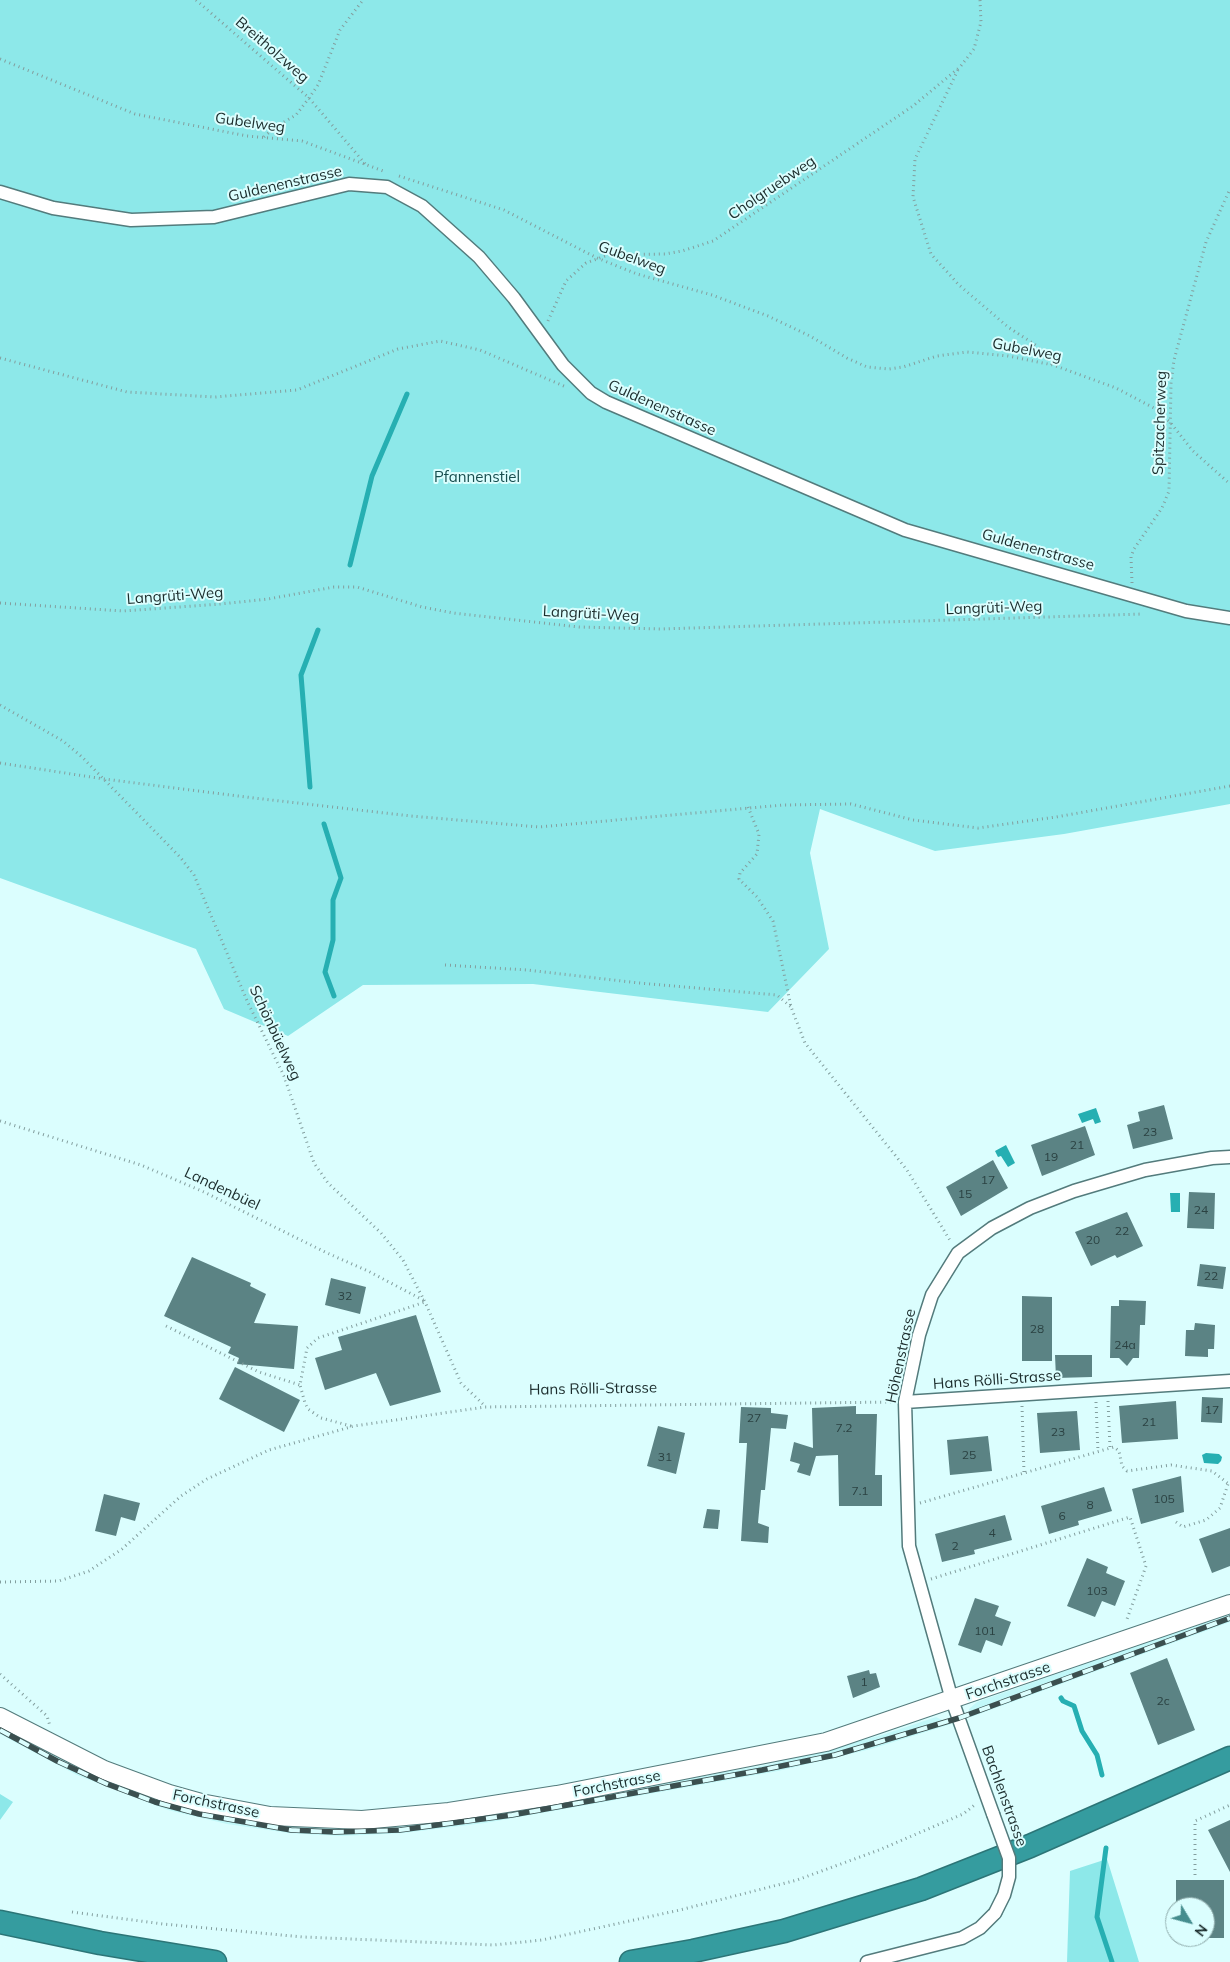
<!DOCTYPE html>
<html>
<head>
<meta charset="utf-8">
<style>
  body { margin:0 }
  #map { position:relative; width:1230px; height:1962px; overflow:hidden; background:#dbfefe; font-family:Mulish,sans-serif }
  canvas { display:block }
  .north { position:absolute; left:1165px; top:1897px; width:50px; height:50px; box-sizing:border-box; background:#dbfefe; border:1px solid #8eaaaa; border-radius:50%; rotate:127deg; font-size:14px; font-weight:700; line-height:20px; text-align:center; color:#1b2c2c }
  .north::after { content:''; display:block; margin:auto; width:18px; height:22px; background:#458d8e; clip-path:polygon(50% 0,100% 100%,50% 72%,0 100%) }
</style>
</head>
<body>
<div id="map">
<canvas width="1230" height="1962"></canvas>
<div class="north">N</div>
</div>
<script>
const c = document.querySelector('canvas').getContext('2d');
c.lineJoin = 'round';
function fillPath(path, color) {
  c.fillStyle = color;
  c.fill(path, 'evenodd');
}
function toPath(rows) {
  const path = new Path2D();
  for (const r of rows) {
    path.moveTo(r[0], r[1]);
    for (let i = 2; i < r.length; i += 2) path.lineTo(r[i], r[i + 1]);
  }
  return path;
}
function trace(path, color, width, dash) {
  c.strokeStyle = color;
  c.lineWidth = width;
  c.lineCap = dash ? 'butt' : 'round';
  c.setLineDash(dash || []);
  c.stroke(path);
}
function drawText(font, color, halo, rows, align = 'center') {
  c.font = font + ' Mulish,sans-serif';
  c.lineWidth = 4;
  c.setLineDash([]);
  c.textBaseline = 'middle';
  c.strokeStyle = halo;
  c.fillStyle = color;
  for (const [text, x, y, turn = 0] of rows) {
    c.save();
    c.translate(x, y);
    c.rotate((+turn || 0) * Math.PI / 180);
    c.textAlign = isNaN(turn) ? turn : align;
    if (halo) c.strokeText(text, 0, 0);
    c.fillText(text, 0, 0);
    c.restore();
  }
}
fillPath(toPath([
  [1230,1613,1230,1622,971,1717,969,1709,977,1702],
  [936,1717,951,1724,871,1749,778,1771,485,1823,403,1833,341,1836,289,1833,227,1824,168,1810,77,1775,0,1734,0,1724,264,1821,532,1806,772,1764,882,1735]
]), '#c2f8f9');
fillPath(toPath([
  [0,0,1230,0,1230,804,1064,834,935,851,820,809,810,853,829,949,768,1012,533,984,363,985,288,1036,224,1009,196,949,0,878],
  [0,1794,13,1802,0,1820],
  [1107,1859,1139,1962,1067,1962,1070,1871]
]), '#8de8e9');
fillPath(toPath([
  [1096,1108,1101,1122,1095,1124,1093,1119,1082,1123,1078,1114],
  [1006,1145,1015,1163,1008,1167,1001,1156,998,1157,995,1151],
  [1170,1193,1180,1193,1180,1212,1171,1212],
  [1206,1453,1219,1454,1222,1457,1221,1461,1218,1464,1204,1463,1202,1455]
]), '#26afb2');
trace(toPath([
  [350,565,372,476,407,394],
  [310,787,301,675,318,630],
  [324,824,341,878,333,900,333,940,325,972,334,996],
  [1061,1698,1063,1701,1074,1706,1082,1731,1097,1755,1102,1775],
  [1106,1848,1097,1917,1112,1962]
]), '#26afb2', 5);
fillPath(toPath([
  [1164,1105,1173,1139,1133,1149,1127,1125,1140,1121,1138,1112],
  [1085,1126,1095,1155,1042,1176,1031,1145],
  [993,1160,1008,1188,961,1216,946,1187],
  [1189,1192,1215,1193,1214,1229,1187,1228],
  [1127,1212,1143,1246,1117,1258,1115,1255,1091,1266,1075,1232],
  [192,1257,251,1283,250,1286,266,1294,254,1323,298,1326,294,1369,237,1364,239,1358,228,1353,231,1347,164,1316],
  [1200,1264,1226,1267,1223,1289,1197,1286],
  [331,1278,366,1287,360,1314,325,1305],
  [1022,1296,1052,1297,1052,1361,1022,1361],
  [1119,1300,1146,1301,1145,1325,1140,1325,1139,1358,1133,1358,1127,1366,1119,1358,1110,1358,1111,1306,1119,1306],
  [416,1315,441,1392,390,1406,376,1373,325,1390,315,1358,342,1350,338,1337],
  [1195,1323,1215,1325,1214,1349,1208,1349,1208,1357,1185,1356,1186,1330,1194,1330],
  [1055,1355,1092,1355,1092,1377,1056,1378],
  [235,1367,300,1400,284,1432,219,1399],
  [1202,1397,1223,1398,1222,1423,1201,1422],
  [1176,1401,1178,1439,1122,1443,1119,1406],
  [856,1406,856,1414,877,1414,875,1475,882,1475,882,1506,839,1506,838,1455,816,1456,810,1476,797,1472,800,1464,790,1461,794,1442,813,1448,812,1408],
  [741,1407,771,1408,771,1413,788,1415,786,1429,771,1428,765,1490,761,1490,758,1523,769,1527,768,1543,741,1541,747,1443,739,1443],
  [1077,1411,1080,1450,1040,1453,1037,1413],
  [658,1426,685,1433,676,1474,647,1466],
  [988,1436,992,1471,950,1475,947,1440],
  [1181,1476,1184,1512,1141,1524,1132,1489],
  [1104,1487,1112,1511,1078,1521,1079,1525,1049,1534,1041,1506],
  [104,1494,140,1503,135,1521,121,1517,116,1536,95,1531],
  [707,1509,720,1510,718,1529,703,1528],
  [1005,1515,1012,1540,974,1550,975,1554,942,1562,935,1534],
  [1230,1528,1230,1566,1212,1573,1199,1539],
  [1087,1558,1108,1567,1106,1573,1125,1581,1115,1606,1102,1601,1095,1617,1067,1606],
  [975,1598,999,1606,995,1616,1011,1622,1002,1646,986,1640,981,1653,958,1645],
  [1167,1658,1195,1730,1158,1745,1130,1673],
  [869,1670,870,1674,876,1673,880,1687,853,1698,847,1676],
  [1230,1820,1230,1872,1208,1830],
  [1176,1880,1224,1880,1224,1938,1205,1938,1205,1907,1176,1907]
]), '#5b8384');
const street = toPath([
  [0,192,53,208,131,220,214,217,349,184,387,187,422,206,479,257,514,298,563,365,591,393,606,402,905,530,1186,611,1230,618],
  [905,1402,1230,1381],
  [993,1814,952,1700,909,1546,905,1402,919,1335,932,1295,958,1253,992,1228,1030,1208,1074,1191,1145,1170,1212,1158,1230,1157],
  [867,1962,962,1938,980,1928,995,1913]
]);
const secondary = toPath([
  [0,1717,104,1770,169,1794,201,1803,270,1816,362,1820,449,1812,557,1795,826,1742,1230,1604]
]);
const highway = toPath([
  [0,1922,100,1943,215,1962],
  [631,1962,693,1951,784,1931,921,1889,1030,1846,1230,1758]
]);
trace(street, '#537b7c', 15);
trace(secondary, '#537b7c', 20);
trace(highway, '#2c7577', 25);
trace(toPath([
  [196,0,309,98,367,166],
  [0,59,135,114,247,136,302,141,386,172],
  [958,70,915,159,913,197,931,254,959,285,1008,327,1037,346,1052,364],
  [264,137,274,128,296,115,309,98,318,85,340,30,363,0],
  [399,176,504,210,597,258,637,274,712,295,768,316,810,336,847,358,867,367,889,369,903,367,937,356,967,352,1008,356,1053,365,1086,377,1116,388,1154,408,1170,422,1193,451,1230,484],
  [548,321,566,281,586,263,608,255,665,254,682,251,713,241,913,106,960,67,974,49,981,22,980,0],
  [0,358,127,392,215,397,297,390,398,349,440,341,480,350,566,387],
  [1132,583,1131,557,1134,549,1162,508,1169,491,1171,383,1174,360,1206,242,1230,189],
  [0,603,123,611,221,604,268,599,334,587,357,587,422,607,453,613,579,627,660,629,1143,614],
  [0,705,63,741,82,757,180,857,194,875,248,1003,284,1076,314,1163,328,1183,381,1233,403,1260,425,1302,461,1383,485,1406],
  [0,763,104,779,254,798,411,816,539,827,783,805,851,804,913,820,978,828,1056,817,1230,786],
  [748,807,759,834,757,854,740,873,739,879,757,897,773,921,791,1007,805,1043,907,1170,951,1242],
  [445,965,527,970,639,983,777,995,791,1007],
  [0,1121,141,1165,204,1192,327,1253,368,1271,425,1301],
  [166,1326,259,1372,300,1385],
  [1108,1401,1110,1448],
  [1096,1402,1098,1452],
  [1022,1406,1024,1473],
  [351,1426,321,1418,308,1409,305,1403,300,1385,307,1348,318,1338,425,1302],
  [920,1503,1114,1447,1119,1451,1122,1466,1127,1471,1171,1465,1212,1471,1230,1485],
  [1176,1522,1183,1527,1206,1520,1220,1508,1228,1484],
  [931,1579,1130,1517,1146,1566,1126,1622],
  [0,1582,59,1581,89,1571,122,1549,181,1496,207,1479,269,1450,354,1426,485,1407,892,1402],
  [0,1674,47,1716,50,1726],
  [1195,1875,1195,1821,1230,1805],
  [72,1912,163,1924,303,1937,494,1945,542,1940,680,1910,797,1880,879,1850,963,1814,976,1804]
]), '#839e9e', 3, [1, 4]);
trace(street, '#fff', 12);
trace(secondary, '#fff', 18);
trace(highway, '#359c9f', 22);
const rail = toPath([
  [0,1730,57,1761,107,1784,155,1802,199,1814,291,1830,335,1832,400,1830,512,1815,762,1770,835,1755,959,1718,1230,1618]
]);
trace(rail, '#3b4f4f', 5.5);
trace(rail, '#dbfefe', 4, [11]);
const streetBridge = toPath([
  [993,1814,1009,1858,1009,1877,1004,1895,995,1913]
]);
trace(streetBridge, '#537b7c', 15, []);
trace(streetBridge, '#fff', 12);
drawText('12px', '#2b4242', null, [
  ["23",1150,1132],
  ["21",1077,1145],
  ["19",1051,1157],
  ["17",988,1180],
  ["15",965,1194],
  ["24",1201,1210],
  ["22",1122,1231],
  ["20",1093,1240],
  ["22",1211,1276],
  ["32",345,1296],
  ["28",1037,1329],
  ["24a",1125,1345],
  ["17",1212,1410],
  ["27",754,1418],
  ["21",1149,1422],
  ["7.2",844,1428],
  ["23",1058,1432],
  ["25",969,1455],
  ["31",665,1457],
  ["7.1",860,1491],
  ["105",1164,1499],
  ["8",1090,1505],
  ["6",1062,1516],
  ["4",992,1533],
  ["2",955,1546],
  ["103",1097,1591],
  ["101",985,1631],
  ["1",864,1682],
  ["2c",1163,1701]
]);
drawText('15px', '#1b2c2c', '#dbfefe', [
  ["Breitholzweg",272,50,41],
  ["Gubelweg",250,123,8],
  ["Guldenenstrasse",285,184,-13],
  ["Cholgruebweg",772,188,-34],
  ["Gubelweg",632,258,20],
  ["Gubelweg",1027,350,11],
  ["Guldenenstrasse",662,408,24],
  ["Spitzacherweg",1160,423,-88],
  ["Guldenenstrasse",1038,550,16],
  ["Langrüti-Weg",175,596,-4],
  ["Langrüti-Weg",994,608,-2],
  ["Langrüti-Weg",591,614,3],
  ["Schönbüelweg",275,1033,65],
  ["Landenbüel",222,1189,25],
  ["Höhenstrasse",901,1356,-78],
  ["Hans Rölli-Strasse",997,1380,-4],
  ["Hans Rölli-Strasse",593,1389,-1],
  ["Forchstrasse",1008,1681,-19],
  ["Forchstrasse",617,1784,-11],
  ["Bachlenstrasse",1004,1796,70],
  ["Forchstrasse",216,1804,12]
]);
drawText('15px', '#174d4e', '#dbfefe', [
  ["Pfannenstiel",477,477]
]);
</script>
</body>
</html>
